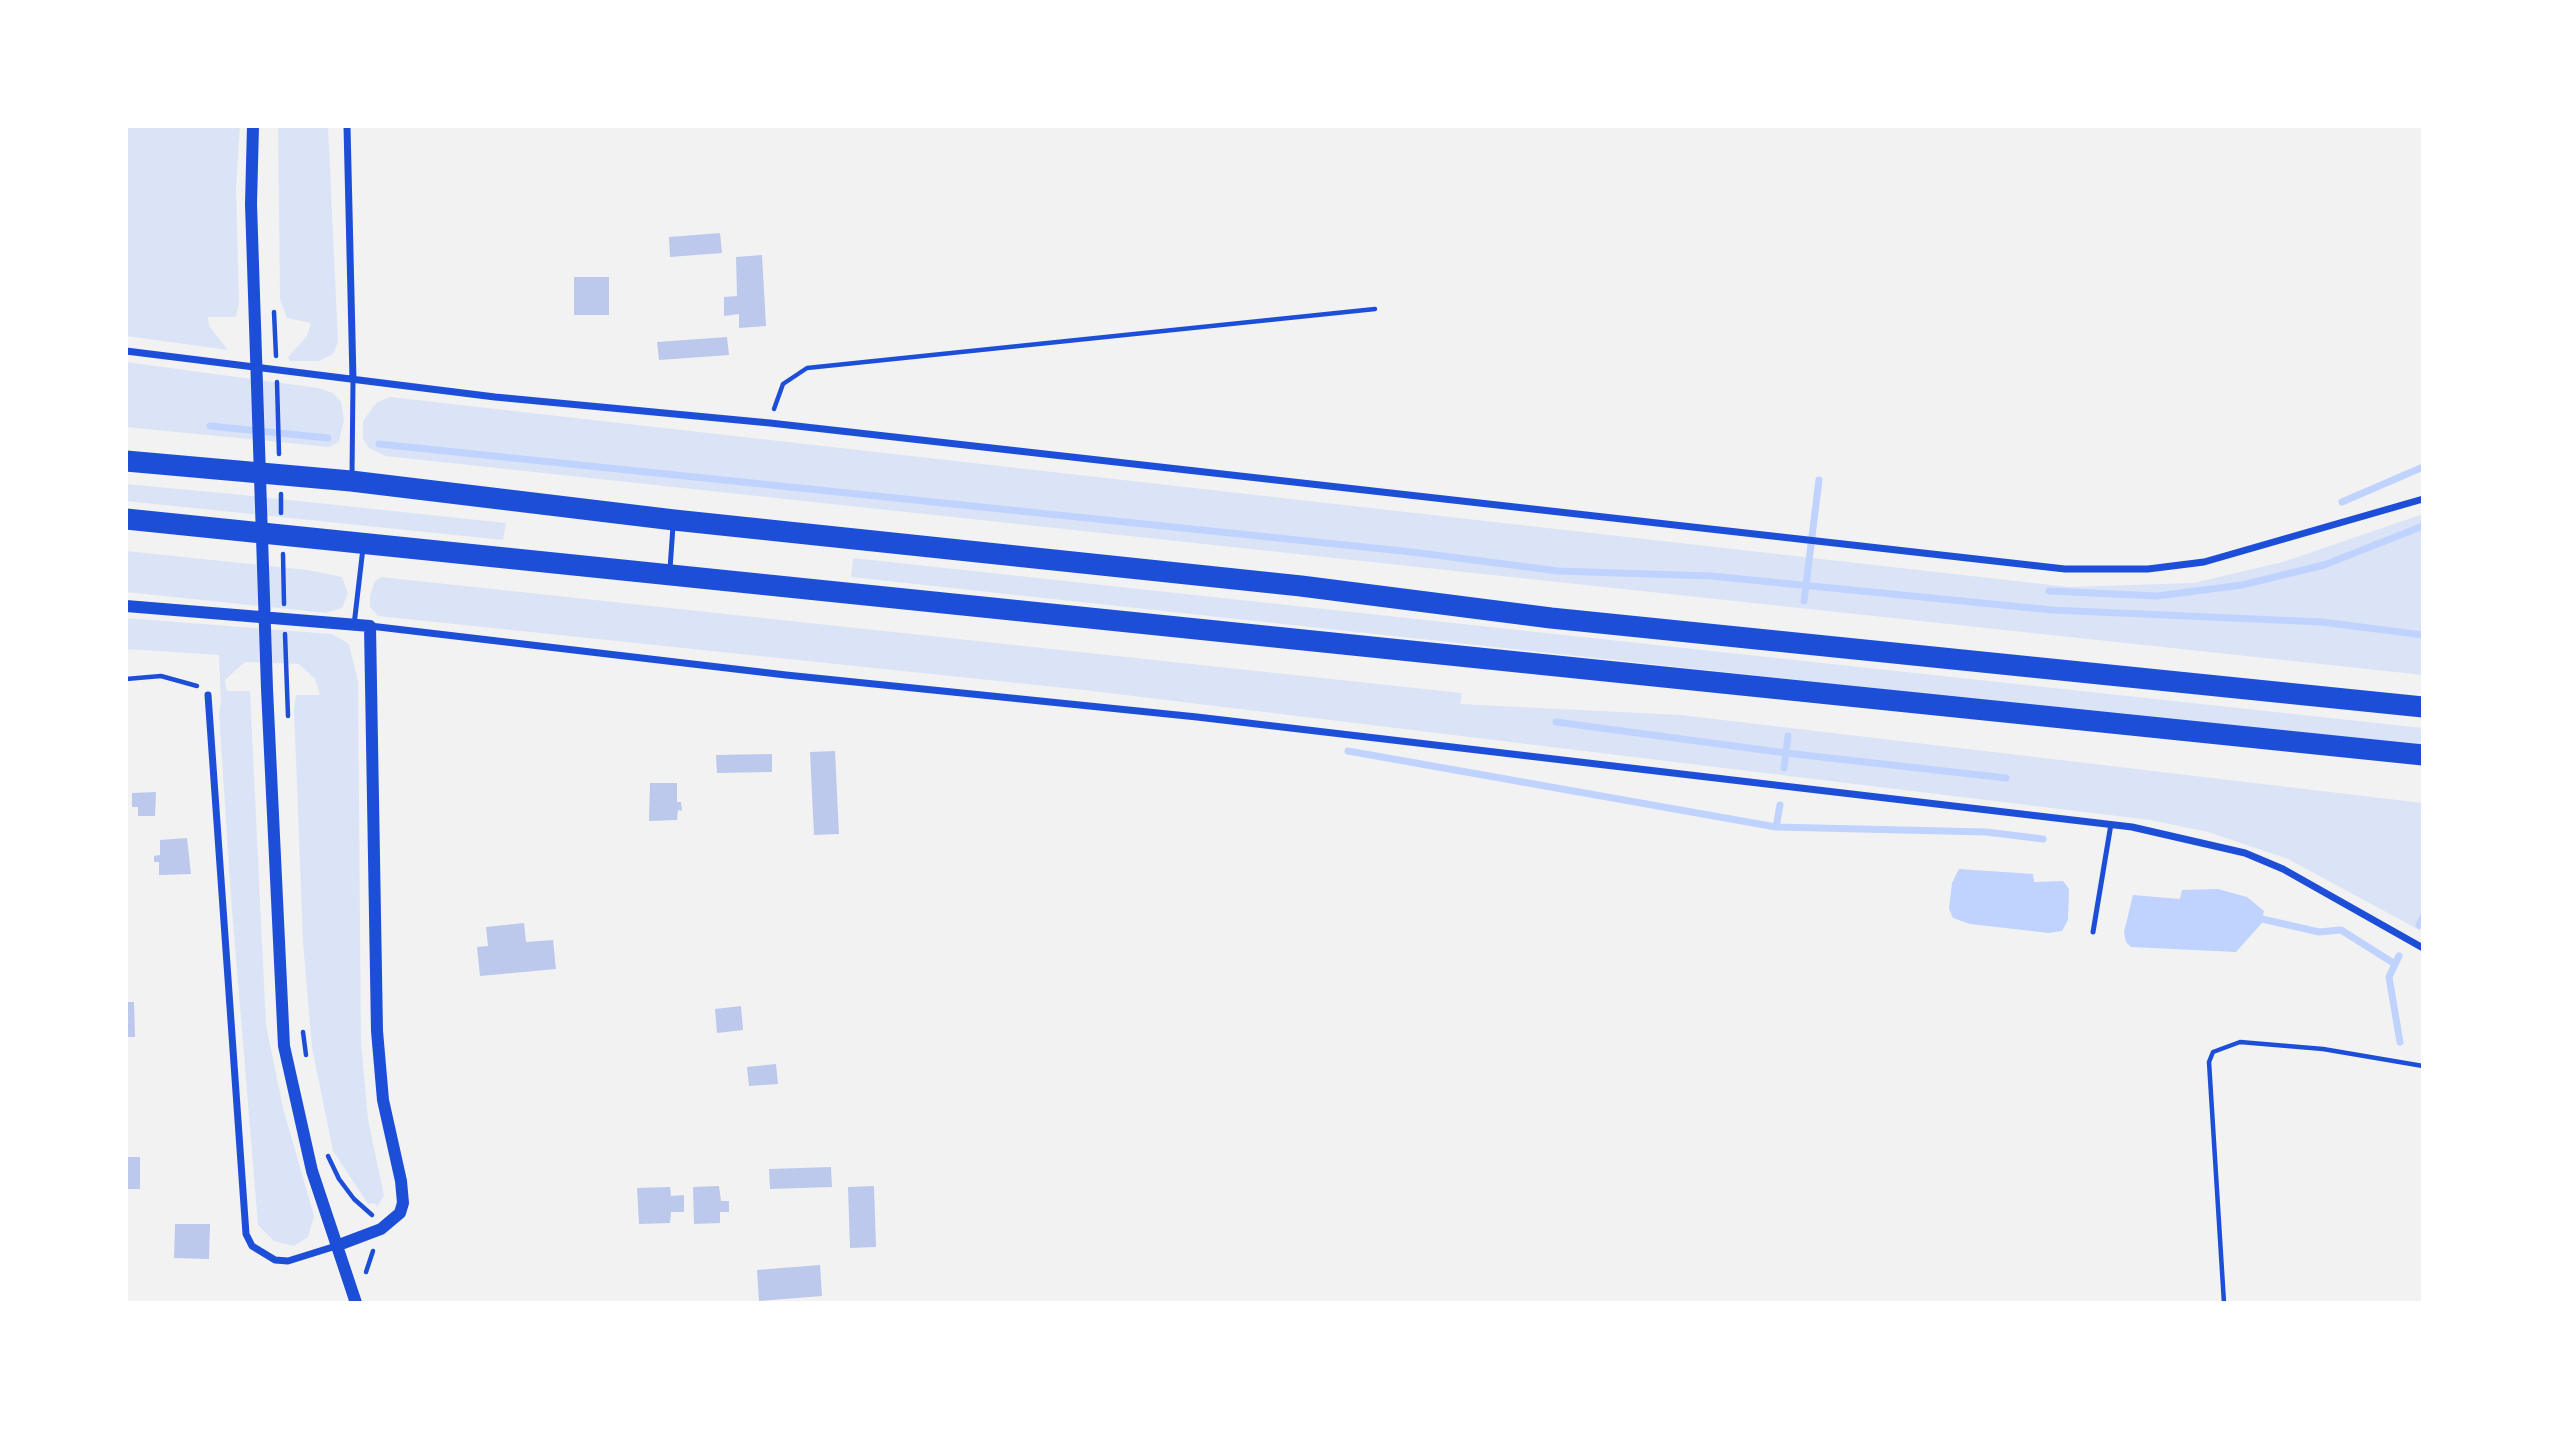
<!DOCTYPE html>
<html>
<head>
<meta charset="utf-8">
<style>
  body { margin:0 }
  #map { position:relative; width:2549px; height:1429px; overflow:hidden; background:#f2f2f2; font-family:"Work Sans",sans-serif }
  canvas { display:block }
  .frame { position:absolute; inset:0; border:128px solid #fff; pointer-events:none }
</style>
</head>
<body>
<div id="map">
<canvas width="2549" height="1429"></canvas>
<div class="frame"></div>
</div>
<script>
const c = document.querySelector('canvas').getContext('2d');
c.lineJoin = 'round';
function fillPath(path, color) {
  c.fillStyle = color;
  c.fill(path, 'evenodd');
}
function toPath(rows) {
  const path = new Path2D();
  for (const r of rows) {
    path.moveTo(r[0], r[1]);
    for (let i = 2; i < r.length; i += 2) path.lineTo(r[i], r[i + 1]);
  }
  return path;
}
function trace(path, color, width, dash) {
  c.strokeStyle = color;
  c.lineWidth = width;
  c.lineCap = dash ? 'butt' : 'round';
  c.setLineDash(dash || []);
  c.stroke(path);
}
fillPath(toPath([
  [126,126,240,126,236,188,239,304,236,317,208,317,209,326,228,350,126,336],
  [278,126,328,126,338,342,333,354,319,361,290,361,288,357,307,336,311,323,287,318,280,299],
  [126,362,318,388,333,393,341,402,344,420,339,442,329,447,126,427],
  [390,397,2069,587,2193,583,2283,562,2423,514,2423,675,385,456,369,448,363,439,363,421,376,403],
  [126,484,233,494,506,523,503,540,126,501],
  [126,551,308,570,342,577,348,593,342,608,326,613,126,592],
  [853,558,2423,728,2423,748,851,577],
  [381,577,1462,693,1460,704,1681,715,2423,803,2423,932,2288,859,2208,832,2150,820,1084,690,378,616,370,607,370,597,374,582],
  [126,618,332,634,349,644,358,682,361,1042,368,1119,384,1196,377,1207,374,1203,368,1204,333,1151,312,1048,303,943,294,709,296,695,320,695,315,679,299,664,245,662,225,680,227,691,250,691,266,1025,283,1108,314,1216,308,1237,294,1246,274,1241,258,1225,231,898,219,713,221,701,219,655,126,649]
]), '#dbe4f7');
fillPath(toPath([
  [1959,869,2033,874,2034,882,2063,881,2069,889,2068,920,2062,931,2049,933,1970,924,1953,918,1949,909,1952,883],
  [2218,889,2247,897,2264,911,2261,924,2236,952,2131,947,2126,942,2124,932,2133,895,2180,899,2182,890]
]), '#bfd3fe');
trace(toPath([
  [210,426,328,438],
  [379,444,1412,552,1558,571,1711,576,2052,610,2322,622,2423,635],
  [2342,502,2423,467],
  [2049,591,2157,596,2242,585,2324,565,2423,526],
  [1804,601,1819,480],
  [1556,722,1786,753,2006,778],
  [1348,751,1776,827,1986,832,2043,839],
  [1784,768,1788,736],
  [1776,827,1780,805],
  [2262,919,2319,932,2341,930,2395,964],
  [2419,925,2423,917],
  [2399,956,2389,977,2400,1042]
]), '#bfd3fe', 7);
fillPath(toPath([
  [720,233,722,253,670,257,669,237],
  [762,255,766,326,739,328,739,314,724,316,724,297,737,296,736,257],
  [574,277,609,277,609,315,574,315],
  [727,337,729,355,659,360,657,342],
  [835,751,839,834,814,835,810,752],
  [772,754,772,772,717,773,716,755],
  [650,783,677,783,677,802,681,802,682,811,678,810,677,820,649,821],
  [156,792,155,816,138,816,138,807,132,807,132,793],
  [187,838,191,874,159,875,159,862,154,862,154,856,160,855,160,840],
  [524,923,526,942,553,940,556,969,480,976,477,947,488,946,486,927],
  [126,1002,134,1002,135,1037,126,1037],
  [741,1006,743,1030,717,1033,715,1009],
  [776,1064,778,1084,749,1086,747,1067],
  [126,1157,140,1157,140,1189,126,1189],
  [831,1167,832,1187,770,1189,769,1169],
  [719,1186,721,1201,729,1201,729,1212,720,1212,720,1223,694,1224,693,1187],
  [874,1186,876,1247,850,1248,848,1187],
  [670,1187,671,1196,684,1195,684,1212,671,1212,670,1223,639,1224,637,1188],
  [175,1224,210,1224,209,1259,174,1258],
  [820,1265,822,1296,759,1301,757,1270]
]), '#bdc9ec');
trace(toPath([
  [274,312,276,356],
  [277,382,279,454],
  [774,409,783,384,807,368,1375,309],
  [281,494,281,513],
  [283,554,284,604],
  [285,634,288,716],
  [126,679,161,676,197,686],
  [303,1032,306,1055],
  [328,1156,339,1179,354,1199,372,1215],
  [366,1272,373,1251],
  [2224,1303,2209,1062,2213,1052,2240,1042,2323,1049,2423,1066]
]), '#1d4ed8', 4.5);
trace(toPath([
  [352,475,353,380],
  [670,569,673,526],
  [354,625,363,548],
  [2093,932,2111,824]
]), '#1d4ed8', 5);
trace(toPath([
  [347,126,353,380],
  [126,351,495,397,770,423,2065,569,2148,569,2204,562,2423,499],
  [370,626,786,675,1197,717,2132,827,2245,853,2283,869,2423,948],
  [208,695,246,1234,252,1246,275,1260,288,1261,336,1246]
]), '#1d4ed8', 7);
trace(toPath([
  [253,126,251,204,267,689,284,1046,312,1171,356,1303],
  [126,606,370,626,377,1031,383,1100,401,1181,403,1203,400,1213,381,1229,336,1246]
]), '#1d4ed8', 12);
trace(toPath([
  [126,461,351,481,674,520,1301,586,1551,618,2423,707],
  [126,519,2423,755]
]), '#1d4ed8', 21);
</script>
</body>
</html>
